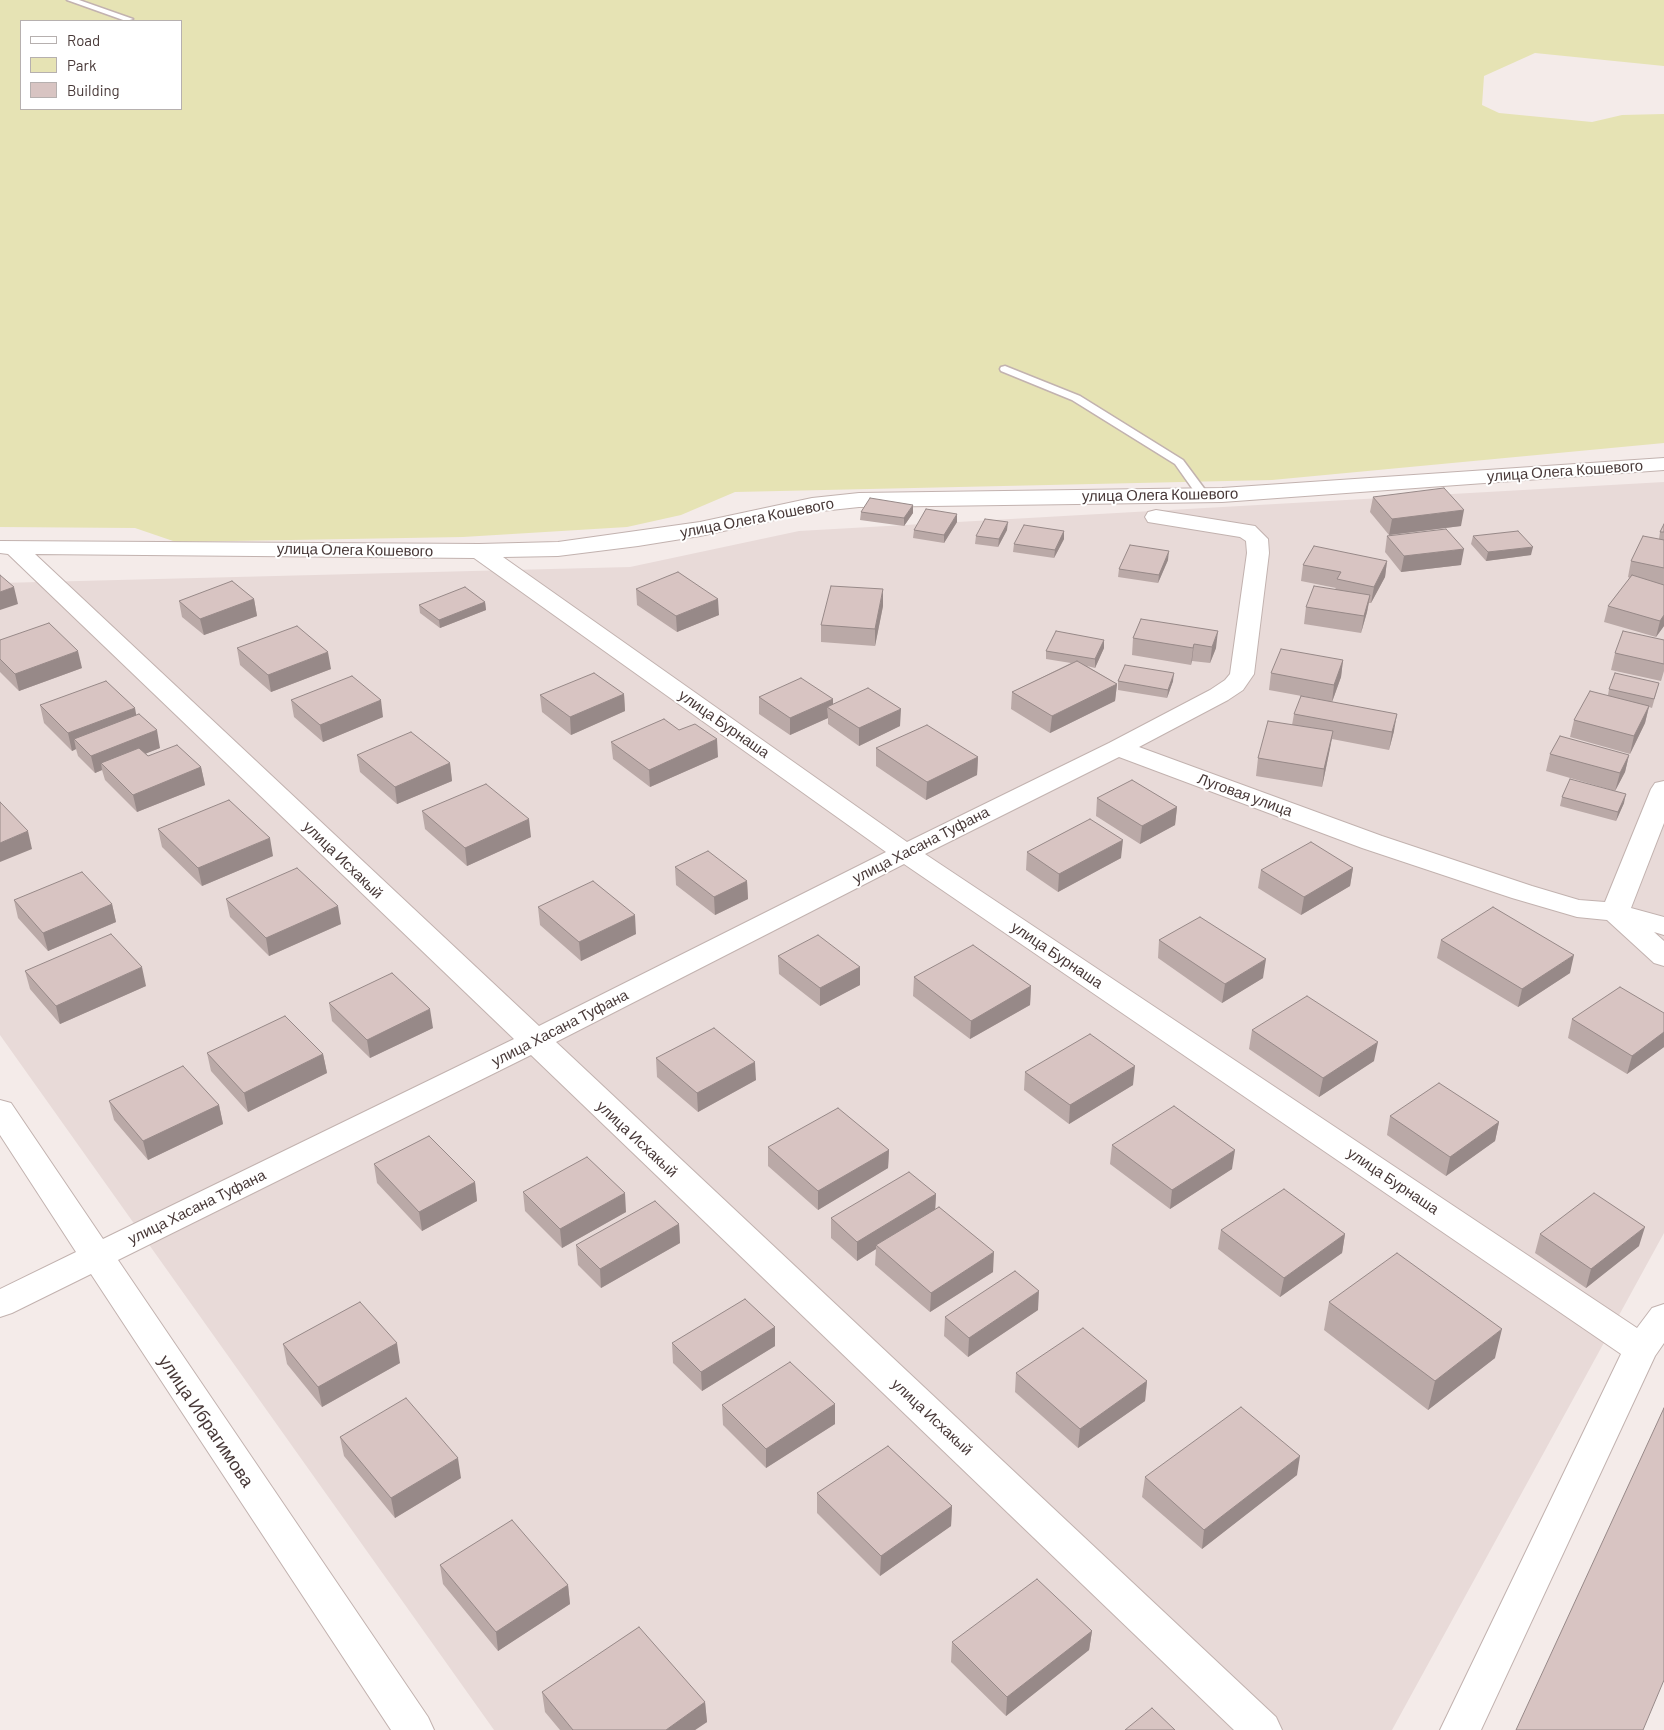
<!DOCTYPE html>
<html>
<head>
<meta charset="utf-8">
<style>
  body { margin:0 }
  #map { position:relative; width:1664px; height:1730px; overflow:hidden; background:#f4ebe9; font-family:Barlow,sans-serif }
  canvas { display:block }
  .legend { position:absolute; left:20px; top:20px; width:162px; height:90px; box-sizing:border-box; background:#fff; border:1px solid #b6b0af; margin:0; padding:6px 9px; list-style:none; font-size:15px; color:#483938 }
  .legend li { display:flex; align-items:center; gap:10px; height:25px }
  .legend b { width:25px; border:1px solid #b6b0af }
</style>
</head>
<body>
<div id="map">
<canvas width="1664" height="1730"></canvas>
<ul class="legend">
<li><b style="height:6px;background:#fff"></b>Road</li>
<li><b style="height:14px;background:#e6e3b4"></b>Park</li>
<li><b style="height:14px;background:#d8c4c2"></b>Building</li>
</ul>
</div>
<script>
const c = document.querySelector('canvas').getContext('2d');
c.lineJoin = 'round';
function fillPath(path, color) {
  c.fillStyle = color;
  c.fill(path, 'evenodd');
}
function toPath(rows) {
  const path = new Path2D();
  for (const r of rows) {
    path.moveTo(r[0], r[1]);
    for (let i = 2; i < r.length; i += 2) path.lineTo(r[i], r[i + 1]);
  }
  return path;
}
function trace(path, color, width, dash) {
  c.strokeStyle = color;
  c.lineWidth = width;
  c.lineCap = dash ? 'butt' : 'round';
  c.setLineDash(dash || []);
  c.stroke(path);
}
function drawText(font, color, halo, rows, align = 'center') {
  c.font = font + ' Barlow,sans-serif';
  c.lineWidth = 4;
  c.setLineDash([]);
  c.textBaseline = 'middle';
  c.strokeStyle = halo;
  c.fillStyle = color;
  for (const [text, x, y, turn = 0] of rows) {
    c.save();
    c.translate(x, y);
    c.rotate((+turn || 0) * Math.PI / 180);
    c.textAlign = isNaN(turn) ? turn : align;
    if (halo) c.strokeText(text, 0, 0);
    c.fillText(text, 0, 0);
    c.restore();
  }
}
fillPath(toPath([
  [1664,482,1664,1233,1392,1730,494,1730,0,1035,0,583,630,567,799,531]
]), '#e8dad8');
fillPath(toPath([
  [0,0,1664,0,1664,66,1535,53,1484,76,1482,105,1499,113,1592,122,1622,115,1664,114,1664,443,1272,480,735,492,681,515,627,527,463,537,176,542,135,528,0,527],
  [21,21,181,21,181,109,21,109]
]), '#e6e3b4');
const lane = toPath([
  [67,0,79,0,133,19,126,21,67,0],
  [1005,366,1080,396,1183,460,1209,495,1203,499,1199,498,1175,464,1072,400,1001,371,1000,369,1001,367,1005,366]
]);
const street = toPath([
  [1664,458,1664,470,1222,502,859,507,812,512,700,536,638,546,558,556,503,557,907,842,1109,743,1210,690,1225,680,1230,674,1247,553,1246,541,1240,537,1148,522,1145,517,1148,512,1156,510,1255,526,1268,539,1269,553,1254,674,1243,690,1228,700,1139,747,1382,836,1532,886,1579,900,1605,902,1651,789,1655,783,1664,781,1664,823,1631,908,1664,917,1664,935,1654,932,1664,941,1664,966,1654,963,1607,920,1577,917,1512,898,1362,848,1119,757,925,854,1637,1328,1652,1308,1664,1304,1664,1343,1655,1356,1481,1730,1440,1730,1621,1354,904,864,556,1042,1276,1717,1282,1730,1234,1730,531,1055,118,1260,428,1717,434,1730,391,1730,91,1274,12,1313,0,1317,0,1289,76,1252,0,1135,0,1100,11,1103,103,1239,514,1039,8,554,0,553,0,541,479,544,558,542,700,522,812,498,859,493,1222,488,1664,458],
  [35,554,474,558,886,852,539,1026,35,554]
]);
trace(lane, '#c2b2af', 3);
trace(street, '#c2b2af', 2);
fillPath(lane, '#fff');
fillPath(street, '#fff');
fillPath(toPath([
  [1373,497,1461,526,1389,535,1370,512],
  [861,512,913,513,904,526,860,520],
  [957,522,944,543,913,538,914,530],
  [1664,524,1664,626,1656,637,1604,622,1608,606,1630,578,1628,577,1631,561,1659,539,1660,532],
  [1007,530,998,547,975,544,976,536],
  [1064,531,1064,539,1054,558,1013,552,1014,544],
  [1387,536,1461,565,1401,572,1385,552],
  [1473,536,1531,555,1486,561,1471,544],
  [1168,560,1158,583,1118,577,1119,569],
  [1387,561,1385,577,1371,603,1369,603,1367,612,1361,633,1304,624,1306,607,1335,589,1336,588,1301,581,1303,565],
  [636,589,719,615,677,632,637,605],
  [254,599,257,616,204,635,182,617,179,601],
  [485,602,486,610,440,628,420,613,419,605],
  [883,606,875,646,821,642,821,625],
  [1141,619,1216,648,1210,663,1192,661,1191,665,1132,655,1133,638],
  [0,640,82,668,19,691,0,672],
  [1664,640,1664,671,1661,681,1611,670,1615,653],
  [237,648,331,669,271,692,240,665],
  [1104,648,1095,668,1087,666,1117,684,1115,701,1050,733,1011,709,1012,692,1071,663,1046,659,1046,651],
  [1343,660,1341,677,1332,702,1394,731,1389,750,1332,739,1322,787,1256,776,1258,758,1292,725,1294,714,1318,699,1269,690,1271,673],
  [1118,681,1173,681,1167,698,1118,690],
  [1659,683,1652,708,1649,707,1645,723,1630,754,1570,737,1574,720,1608,695,1609,689],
  [624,694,625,711,571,735,542,712,540,695],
  [759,697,833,705,900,726,859,746,828,724,828,718,790,735,759,714],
  [291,700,383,717,323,742,294,717],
  [40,705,136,715,160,748,146,753,148,756,201,767,205,785,137,812,105,780,102,770,95,773,78,756,76,749,72,751,44,723],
  [679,730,718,757,650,787,613,759,611,742],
  [876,748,978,757,977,775,926,800,876,766],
  [1550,754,1629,755,1625,772,1615,791,1546,771],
  [357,755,450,763,452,781,397,804,360,772],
  [1562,797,1624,803,1616,821,1560,806],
  [1097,798,1177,807,1175,825,1140,844,1096,816],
  [422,811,531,837,467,866,425,829],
  [158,829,273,856,202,886,162,847],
  [1027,852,1121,858,1058,892,1026,870],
  [675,867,747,881,748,899,715,915,676,885],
  [1353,868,1350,886,1301,915,1258,888,1261,870],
  [226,899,341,924,269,956,230,917],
  [14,900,112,904,116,922,48,951,18,918],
  [538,907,636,934,581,961,540,925],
  [1159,940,1263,978,1222,1003,1158,958],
  [1441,940,1570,973,1518,1007,1437,958],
  [778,956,860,967,860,985,820,1006,779,974],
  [25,971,146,986,60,1024,30,989],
  [914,977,1031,986,1030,1005,970,1039,913,996],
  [329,1003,433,1028,370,1058,332,1021],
  [1664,1013,1664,1047,1627,1074,1568,1038,1572,1019],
  [1252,1030,1374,1061,1319,1097,1249,1049],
  [207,1053,323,1054,327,1073,248,1112,211,1071],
  [656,1058,756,1080,698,1112,657,1077],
  [1025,1072,1133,1085,1069,1124,1024,1090],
  [109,1101,219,1105,223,1124,148,1160,114,1120],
  [1390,1116,1499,1122,1495,1141,1446,1176,1387,1135],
  [1112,1145,1232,1169,1170,1209,1110,1164],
  [768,1147,889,1150,888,1168,818,1210,768,1166],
  [374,1164,475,1182,477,1201,422,1231,377,1183],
  [523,1192,626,1212,562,1248,525,1211],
  [936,1194,935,1209,993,1272,930,1312,875,1265,876,1249,857,1261,831,1238,831,1218],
  [679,1224,680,1243,601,1288,578,1265,576,1245],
  [1221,1230,1345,1234,1342,1253,1280,1297,1218,1249],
  [1540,1234,1639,1246,1586,1288,1535,1253],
  [1329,1302,1495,1358,1428,1410,1324,1330],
  [1038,1310,968,1357,944,1336,945,1317],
  [775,1327,775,1346,702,1391,673,1363,672,1343],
  [283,1344,400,1363,322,1407,287,1364],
  [1016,1373,1147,1381,1145,1401,1078,1448,1015,1392],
  [835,1404,835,1424,766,1468,723,1425,722,1405],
  [340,1437,461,1478,395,1518,344,1456],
  [1297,1475,1202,1549,1142,1497,1145,1477],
  [817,1493,952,1506,951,1526,880,1576,817,1513],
  [440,1565,568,1585,570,1604,498,1651,443,1584],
  [1092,1631,1089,1650,1006,1716,951,1662,952,1642],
  [542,1692,705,1702,707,1722,695,1730,560,1730,545,1712]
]), '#baa9a7');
fillPath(toPath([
  [913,505,913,513,904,526,904,518],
  [1464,510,1461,526,1389,535,1392,519],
  [957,514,957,522,944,543,944,535],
  [1008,522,1007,530,998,547,999,539],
  [1064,531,1064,539,1054,558,1055,550],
  [1533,547,1531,555,1486,561,1488,552],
  [1464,549,1461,565,1401,572,1404,556],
  [1169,551,1168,560,1158,583,1159,575],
  [1387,561,1385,577,1371,603,1374,587],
  [14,587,18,604,0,610,0,592],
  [883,589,883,606,875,646,875,629],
  [1370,595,1367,612,1361,633,1364,616],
  [254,599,257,616,204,635,200,619],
  [718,599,719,615,677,632,676,616],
  [485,602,486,610,440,628,439,620],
  [1664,615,1664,626,1656,637,1660,621],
  [1218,631,1216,648,1210,663,1212,647],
  [1104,640,1104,648,1095,668,1095,659],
  [1194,644,1192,661,1191,665,1193,648],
  [78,651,82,668,19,691,15,674],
  [328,652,331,669,271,692,268,675],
  [1343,660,1341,677,1332,702,1334,685],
  [1174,673,1173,681,1167,698,1168,690],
  [1117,684,1115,701,1050,733,1052,716],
  [624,694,625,711,571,735,570,717],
  [833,699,833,711,827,707,828,718,790,735,790,718],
  [381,700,383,717,323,742,320,725],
  [1649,706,1645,723,1630,754,1634,736],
  [135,708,138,725,74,739,76,749,72,751,68,733],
  [901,709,900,726,859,746,859,728],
  [1397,714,1394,731,1389,750,1392,732],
  [157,730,160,748,107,769,101,763,102,770,95,773,91,756],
  [1333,731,1330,748,1322,787,1324,769],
  [717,739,718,757,650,787,649,770],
  [1629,755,1625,772,1615,791,1620,773],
  [978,757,977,775,926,800,927,782],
  [450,763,452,781,397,804,395,787],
  [201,767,205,785,137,812,133,795],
  [1626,794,1624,803,1616,821,1618,812],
  [1177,807,1175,825,1140,844,1142,826],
  [529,819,531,837,467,866,465,848],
  [28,831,32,849,0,862,0,843],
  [270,838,273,856,202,886,198,868],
  [1123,840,1121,858,1058,892,1059,874],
  [1353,868,1350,886,1301,915,1304,897],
  [747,881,748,899,715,915,714,897],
  [112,904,116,922,48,951,43,933],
  [338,906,341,924,269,956,266,938],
  [635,915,636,934,581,961,579,942],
  [1574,955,1570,973,1518,1007,1522,989],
  [1266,959,1263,978,1222,1003,1225,984],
  [142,967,146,986,60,1024,56,1006],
  [860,967,860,985,820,1006,820,988],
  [1031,986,1030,1005,970,1039,971,1021],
  [430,1009,433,1028,370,1058,367,1040],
  [1664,1032,1664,1047,1627,1074,1632,1056],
  [1378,1042,1374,1061,1319,1097,1323,1078],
  [323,1054,327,1073,248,1112,244,1093],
  [755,1062,756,1080,698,1112,697,1093],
  [1135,1066,1133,1085,1069,1124,1070,1105],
  [219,1105,223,1124,148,1160,143,1141],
  [1499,1122,1495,1141,1446,1176,1450,1157],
  [889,1150,888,1168,818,1210,818,1191],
  [1235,1150,1232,1169,1170,1209,1172,1190],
  [475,1182,477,1201,422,1231,419,1212],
  [625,1193,626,1212,562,1248,560,1229],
  [936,1194,935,1213,876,1245,876,1249,857,1261,857,1242],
  [679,1224,680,1243,601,1288,600,1269],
  [1645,1227,1639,1246,1586,1288,1591,1269],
  [1345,1234,1342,1253,1280,1297,1284,1278],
  [994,1252,993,1272,930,1312,931,1293],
  [1039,1291,1038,1310,968,1357,969,1338],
  [775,1327,775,1346,702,1391,701,1372],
  [1502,1329,1495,1358,1428,1410,1435,1381],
  [397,1343,400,1363,322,1407,318,1387],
  [1147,1381,1145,1401,1078,1448,1080,1429],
  [835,1404,835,1424,766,1468,766,1449],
  [1300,1456,1297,1475,1202,1549,1204,1530],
  [458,1458,461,1478,395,1518,391,1498],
  [952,1506,951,1526,880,1576,881,1556],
  [568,1585,570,1604,498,1651,496,1632],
  [1092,1631,1089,1650,1006,1716,1007,1697],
  [705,1702,707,1722,695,1730,666,1730]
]), '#978988');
const building = toPath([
  [1444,488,1464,510,1392,519,1373,497,1444,488],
  [870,498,913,505,904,518,861,512,870,498],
  [926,509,957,514,944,535,914,530,926,509],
  [985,519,1008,522,999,539,976,536,985,519],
  [1664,524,1664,532,1660,532,1664,524],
  [1024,525,1064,531,1055,550,1014,544,1024,525],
  [1446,529,1464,549,1404,556,1387,536,1446,529],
  [1518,531,1533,547,1488,552,1473,536,1518,531],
  [1643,536,1664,540,1664,568,1631,561,1643,536],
  [1130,545,1169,551,1159,575,1119,569,1130,545],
  [1314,546,1387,561,1374,587,1337,579,1341,572,1303,565,1314,546],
  [678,572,718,599,676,616,636,589,678,572],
  [0,575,14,587,0,592,0,575],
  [1632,575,1664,585,1664,615,1660,621,1608,606,1632,575],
  [232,581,254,599,200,619,179,601,232,581],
  [831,586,883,589,875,629,821,625,831,586],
  [1314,586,1370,595,1364,616,1306,607,1314,586],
  [465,587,485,602,439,620,419,605,465,587],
  [1141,619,1218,631,1212,647,1194,644,1193,648,1133,638,1141,619],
  [49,623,78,651,15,674,0,659,0,640,49,623],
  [297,626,328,652,268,675,237,648,297,626],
  [1056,631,1104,640,1095,659,1046,651,1056,631],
  [1623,631,1664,640,1664,664,1615,653,1623,631],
  [1281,649,1343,660,1334,685,1271,673,1281,649],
  [1077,661,1117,684,1052,716,1012,692,1077,661],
  [1125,665,1174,673,1168,690,1118,681,1125,665],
  [594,673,624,694,570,717,540,695,594,673],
  [1615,673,1659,683,1654,699,1609,689,1615,673],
  [352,676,381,700,320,725,291,700,352,676],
  [801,678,833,699,790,718,759,697,801,678],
  [106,681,135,708,68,733,40,705,106,681],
  [868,688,901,709,859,728,827,707,868,688],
  [1590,691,1649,706,1634,736,1574,720,1590,691],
  [1301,696,1397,714,1392,732,1294,714,1301,696],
  [139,714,157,730,91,756,74,739,139,714],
  [664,719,679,730,695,724,717,739,649,770,611,742,664,719],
  [1268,721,1333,731,1324,769,1258,758,1268,721],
  [927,725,978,757,927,782,876,748,927,725],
  [411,732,450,763,395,787,357,755,411,732],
  [1560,736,1629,755,1620,773,1550,754,1560,736],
  [177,745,201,767,133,795,101,763,139,748,148,756,177,745],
  [1570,779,1626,794,1618,812,1562,797,1570,779],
  [1132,780,1177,807,1142,826,1097,798,1132,780],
  [486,784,529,819,465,848,422,811,486,784],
  [229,800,270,838,198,868,158,829,229,800],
  [0,802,28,831,0,843,0,802],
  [1090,819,1123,840,1059,874,1027,852,1090,819],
  [1311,842,1353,868,1304,897,1261,870,1311,842],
  [708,851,747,881,714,897,675,867,708,851],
  [297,868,338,906,266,938,226,899,297,868],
  [82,872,112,904,43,933,14,900,82,872],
  [593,881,635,915,579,942,538,907,593,881],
  [1493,907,1574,955,1522,989,1441,940,1493,907],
  [1200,917,1266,959,1225,984,1159,940,1200,917],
  [111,934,142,967,56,1006,25,971,111,934],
  [818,935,860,967,820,988,778,956,818,935],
  [973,945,1031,986,971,1021,914,977,973,945],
  [392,973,430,1009,367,1040,329,1003,392,973],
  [1620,987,1664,1013,1664,1032,1632,1056,1572,1019,1620,987],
  [1307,996,1378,1042,1323,1078,1252,1030,1307,996],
  [285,1016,323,1054,244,1093,207,1053,285,1016],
  [714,1028,755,1062,697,1093,656,1058,714,1028],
  [1090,1034,1135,1066,1070,1105,1025,1072,1090,1034],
  [183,1066,219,1105,143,1141,109,1101,183,1066],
  [1439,1083,1499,1122,1450,1157,1390,1116,1439,1083],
  [1174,1106,1235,1150,1172,1190,1112,1145,1174,1106],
  [838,1108,889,1150,818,1191,768,1147,838,1108],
  [429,1136,475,1182,419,1212,374,1164,429,1136],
  [587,1157,625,1193,560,1229,523,1192,587,1157],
  [909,1172,936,1194,857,1242,831,1218,909,1172],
  [1284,1189,1345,1234,1284,1278,1221,1230,1284,1189],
  [1594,1193,1645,1227,1591,1269,1540,1234,1594,1193],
  [655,1201,679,1224,600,1269,576,1245,655,1201],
  [939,1207,994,1252,931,1293,876,1245,939,1207],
  [1397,1253,1502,1329,1435,1381,1329,1302,1397,1253],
  [1015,1271,1039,1291,969,1338,945,1317,1015,1271],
  [745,1299,775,1327,701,1372,672,1343,745,1299],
  [360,1302,397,1343,318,1387,283,1344,360,1302],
  [1083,1328,1147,1381,1080,1429,1016,1373,1083,1328],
  [790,1362,835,1404,766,1449,722,1405,790,1362],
  [406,1398,458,1458,391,1498,340,1437,406,1398],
  [1241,1407,1300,1456,1204,1530,1145,1477,1241,1407],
  [1664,1408,1664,1680,1643,1730,1516,1730,1664,1408],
  [888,1446,952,1506,881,1556,817,1493,888,1446],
  [512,1520,568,1585,496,1632,440,1565,512,1520],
  [1037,1579,1092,1631,1007,1697,952,1642,1037,1579],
  [639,1627,705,1702,666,1730,573,1730,542,1692,639,1627],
  [1152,1708,1175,1730,1125,1730,1152,1708]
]);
fillPath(building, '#d8c4c2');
trace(building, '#978988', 1);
drawText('15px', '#483938', '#fff', [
  ["улица Олега Кошевого",1565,471,-4],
  ["улица Олега Кошевого",1160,495,-1],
  ["улица Олега Кошевого",757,518,-11],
  ["улица Олега Кошевого",355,550,1],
  ["улица Бурнаша",724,724,35],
  ["Луговая улица",1245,795,20],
  ["улица Хасана Туфана",921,845,-27],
  ["улица Исхакый",343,860,44],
  ["улица Бурнаша",1057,955,34],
  ["улица Хасана Туфана",560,1028,-27],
  ["улица Исхакый",637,1139,43],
  ["улица Бурнаша",1393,1181,34],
  ["улица Хасана Туфана",197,1207,-26],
  ["улица Исхакый",932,1417,43]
]);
drawText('18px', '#483938', '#fff', [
  ["улица Ибрагимова",206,1421,56]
]);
</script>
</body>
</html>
